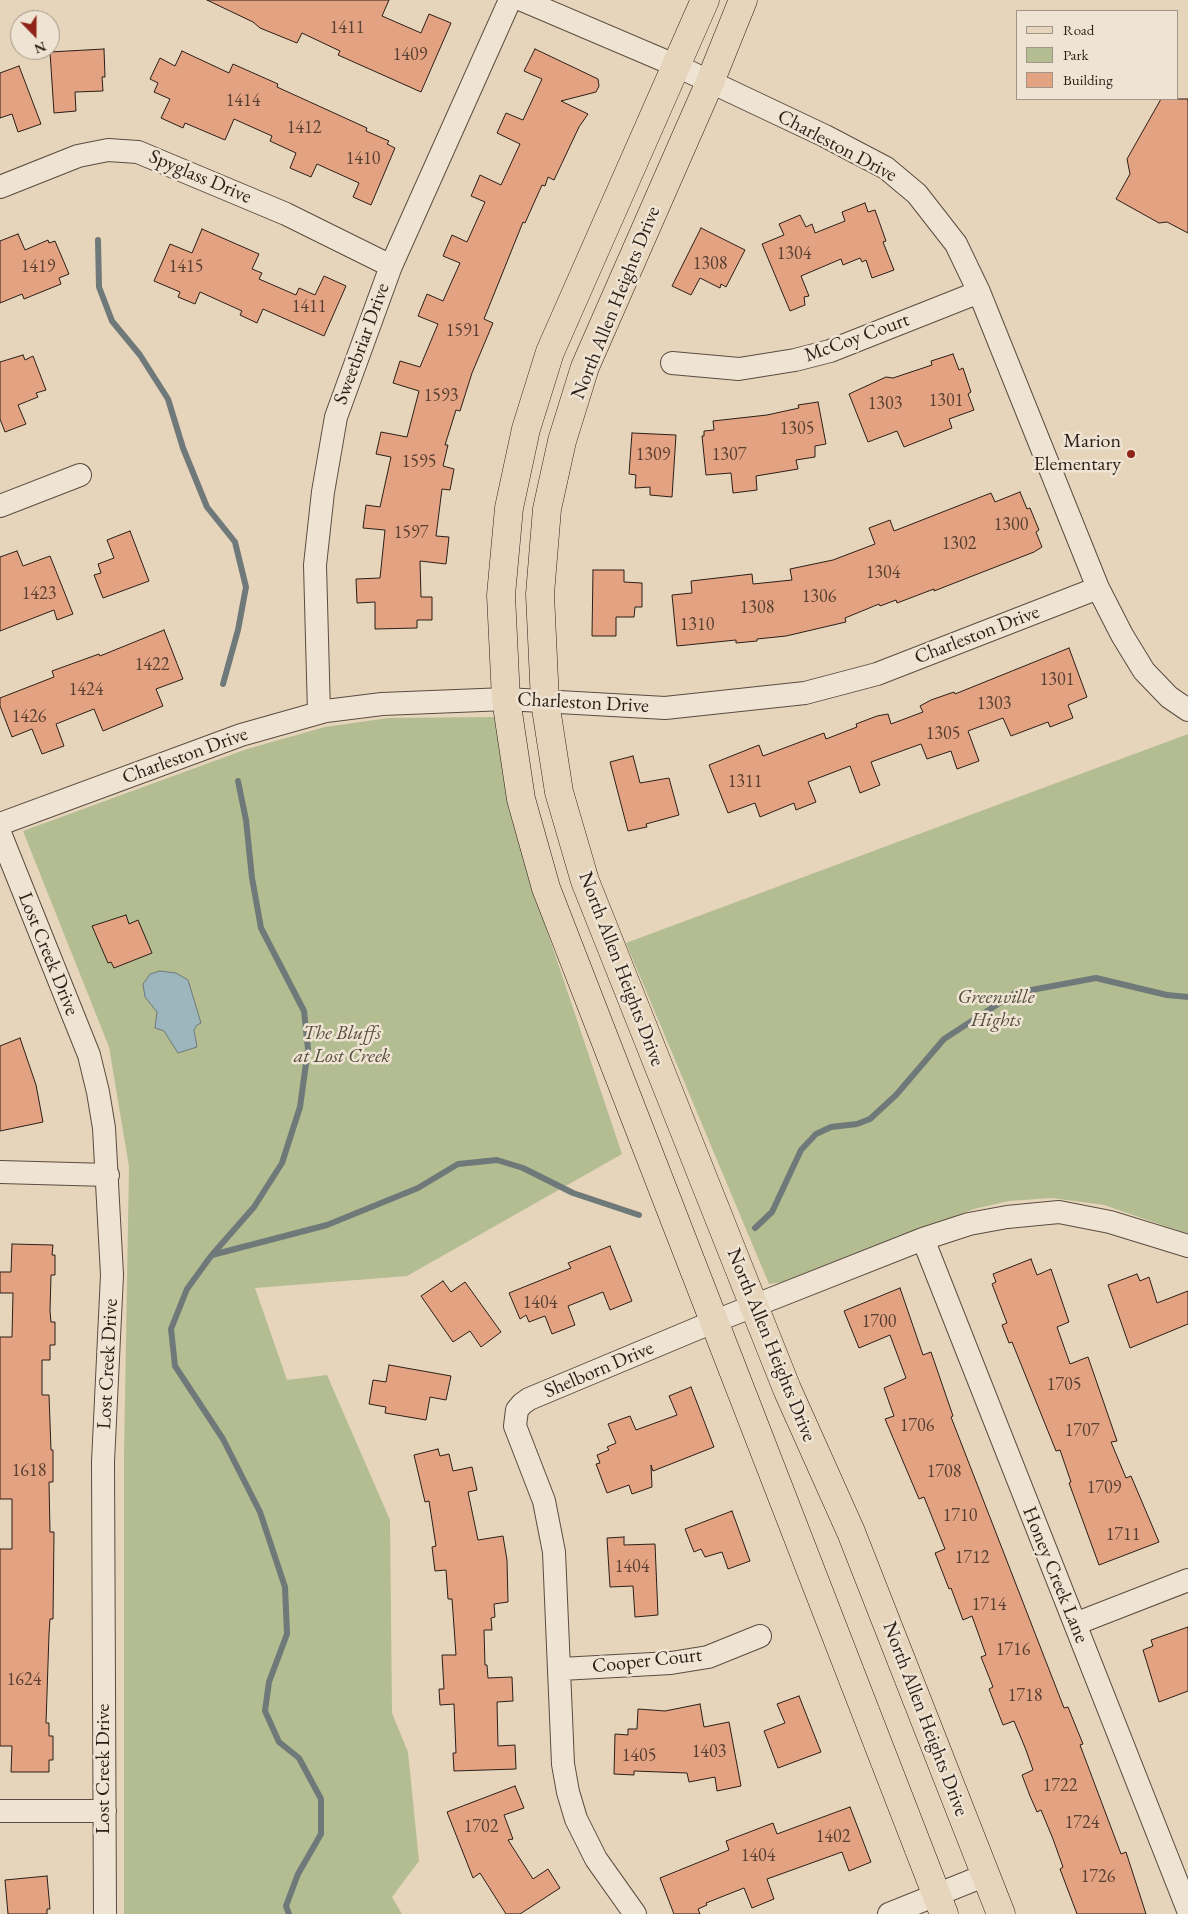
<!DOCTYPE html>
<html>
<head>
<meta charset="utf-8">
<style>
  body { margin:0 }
  #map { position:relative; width:1188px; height:1914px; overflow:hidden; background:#e6d5bb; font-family:"EB Garamond",serif }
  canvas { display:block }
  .legend { position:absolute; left:1016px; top:10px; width:162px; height:90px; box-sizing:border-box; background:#efe4d3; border:1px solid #a19588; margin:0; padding:6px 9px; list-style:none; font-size:15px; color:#2b1f18 }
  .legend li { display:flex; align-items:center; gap:10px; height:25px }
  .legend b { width:25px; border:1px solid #a19588 }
  .north { position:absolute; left:10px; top:10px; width:50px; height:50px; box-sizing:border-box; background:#efe4d3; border:1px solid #a19588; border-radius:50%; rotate:158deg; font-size:14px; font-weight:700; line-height:20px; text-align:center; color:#2b1f18 }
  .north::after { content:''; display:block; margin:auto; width:18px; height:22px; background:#8f2418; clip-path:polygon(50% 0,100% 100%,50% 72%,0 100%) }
</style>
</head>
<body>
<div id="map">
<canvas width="1188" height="1914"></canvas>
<ul class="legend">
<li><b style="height:6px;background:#e6d5bb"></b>Road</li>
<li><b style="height:14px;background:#b3bd91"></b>Park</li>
<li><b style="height:14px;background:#e3a281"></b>Building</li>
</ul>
<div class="north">N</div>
</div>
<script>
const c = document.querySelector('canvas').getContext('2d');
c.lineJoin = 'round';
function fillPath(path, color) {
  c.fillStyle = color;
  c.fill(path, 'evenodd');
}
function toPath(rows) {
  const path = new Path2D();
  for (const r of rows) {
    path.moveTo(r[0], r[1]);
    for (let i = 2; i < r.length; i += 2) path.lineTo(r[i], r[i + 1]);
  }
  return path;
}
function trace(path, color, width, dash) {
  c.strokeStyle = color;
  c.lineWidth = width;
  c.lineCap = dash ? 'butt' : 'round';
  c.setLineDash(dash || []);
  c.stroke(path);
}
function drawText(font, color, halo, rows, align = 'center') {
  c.font = font + ' "EB Garamond",serif';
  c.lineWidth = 5;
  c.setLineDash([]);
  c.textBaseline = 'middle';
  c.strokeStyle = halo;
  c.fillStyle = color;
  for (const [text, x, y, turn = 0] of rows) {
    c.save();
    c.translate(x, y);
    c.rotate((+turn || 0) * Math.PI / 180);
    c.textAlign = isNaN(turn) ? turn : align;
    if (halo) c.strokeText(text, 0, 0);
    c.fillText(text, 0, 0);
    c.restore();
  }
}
fillPath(toPath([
  [494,717,510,804,534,892,622,1154,407,1276,255,1288,287,1380,327,1375,390,1520,392,1713,408,1752,419,1861,392,1897,402,1914,124,1914,124,1455,129,1167,109,1047,23,831,247,749,325,727,388,718],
  [1188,734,1188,1234,1104,1205,1052,1198,1009,1201,974,1209,784,1282,769,1284,626,943]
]), '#b3bd91');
const water = toPath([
  [160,971,176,973,188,980,201,1023,197,1025,194,1030,197,1047,178,1053,164,1031,155,1028,157,1012,145,997,143,984,150,974,160,971]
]);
fillPath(water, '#9db5bc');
trace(water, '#6f797a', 1);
trace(toPath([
  [98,240,99,287,112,321,140,355,168,399,183,448,207,507,235,542,246,587,238,630,223,684],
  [238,781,246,820,252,878,261,928,304,1011,308,1049,300,1107,282,1163,254,1207,211,1256,187,1289,171,1329,175,1366,223,1439,260,1512,285,1587,287,1634,269,1682,265,1711,279,1742,299,1758,321,1799,321,1834,298,1874,286,1906,289,1914],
  [755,1228,772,1212,801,1150,816,1134,831,1127,857,1124,870,1119,896,1095,944,1039,1015,993,1096,978,1167,995,1188,997],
  [212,1255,327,1225,418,1188,458,1164,497,1160,523,1168,573,1193,639,1215]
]), '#6f797a', 6);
const building = toPath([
  [207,0,389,0,382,16,421,33,429,14,451,23,421,92,338,55,340,51,302,33,297,43,260,28,253,22,207,0],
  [104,49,105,77,102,77,103,91,75,92,76,111,54,113,50,52,104,49],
  [535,49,598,79,599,86,596,92,561,101,588,114,579,127,554,180,548,177,545,186,542,185,525,223,523,222,484,319,493,323,472,373,460,411,456,410,445,445,448,445,443,466,454,469,450,490,442,489,436,536,449,537,446,564,420,561,421,597,432,597,432,620,417,620,417,628,375,629,375,602,357,603,356,579,380,578,385,530,363,528,366,505,380,507,391,457,376,454,381,432,407,437,419,391,393,383,400,361,420,367,438,324,418,316,427,294,443,301,460,263,443,256,452,235,467,242,485,202,471,196,480,175,501,185,520,144,497,133,506,113,523,120,542,79,524,71,535,49],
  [182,51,229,73,233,64,278,84,277,87,367,128,366,131,389,141,387,144,395,148,371,205,353,197,359,183,317,164,311,177,290,168,296,153,270,141,272,136,234,119,225,140,185,123,183,128,161,118,170,99,154,92,158,83,150,79,160,58,175,66,182,51],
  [19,66,41,124,18,132,12,114,0,118,0,73,19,66],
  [1161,99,1188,99,1188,233,1167,222,1159,223,1116,199,1130,174,1127,159,1161,99],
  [865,203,868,212,875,210,886,241,883,242,894,270,872,278,866,260,862,262,860,258,843,265,841,259,801,276,809,296,804,297,805,305,790,311,762,244,784,235,779,224,800,215,806,227,812,224,815,233,845,221,842,212,865,203],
  [701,228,745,250,726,287,721,284,720,288,700,278,691,295,672,286,701,228],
  [202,229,259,254,252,269,262,273,259,279,296,295,299,288,315,295,324,276,346,286,324,336,263,309,257,323,240,315,242,311,200,292,195,304,178,297,180,292,154,281,170,244,192,253,202,229],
  [18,234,25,250,48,240,49,243,55,241,69,274,59,278,61,284,24,299,22,294,0,303,0,241,18,234],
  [953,354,959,370,963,368,971,392,968,394,974,410,949,419,952,428,904,447,897,431,868,442,849,394,886,377,893,378,932,365,931,361,953,354],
  [23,355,25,360,33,356,46,390,36,393,38,397,18,405,26,424,5,432,0,419,0,362,23,355],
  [818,402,826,444,815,446,815,457,796,460,798,469,756,476,757,490,733,493,731,473,706,475,702,436,704,436,704,431,714,430,713,421,767,415,799,408,798,405,818,402],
  [632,433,676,435,672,497,650,495,650,487,635,488,636,475,629,474,632,433],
  [1020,492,1027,509,1030,508,1039,530,1036,532,1042,547,1034,552,934,591,934,589,897,603,896,600,880,606,879,604,845,618,846,622,786,636,757,639,757,641,736,643,736,640,677,646,672,595,692,593,691,581,752,574,753,584,792,580,790,569,833,560,875,544,869,528,890,520,894,531,991,493,995,502,1020,492],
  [130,531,149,581,103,598,94,575,101,573,98,564,114,558,107,540,130,531],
  [17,551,23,566,50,556,73,614,57,620,54,610,0,631,0,557,17,551],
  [593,570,624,570,624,582,642,583,642,607,635,607,634,617,616,617,616,636,592,636,593,570],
  [164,630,183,679,156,689,163,706,103,731,94,709,56,724,64,746,42,754,32,729,12,737,0,706,0,698,54,677,52,671,99,654,100,656,164,630],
  [1069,648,1087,697,1068,705,1073,718,1050,727,1048,722,1011,736,1003,718,968,731,979,761,957,769,951,751,927,759,921,744,871,762,880,785,860,793,850,766,808,782,816,802,796,810,794,803,760,817,755,803,728,813,709,765,759,745,763,756,824,733,826,739,857,727,856,724,877,716,888,714,891,724,923,712,920,706,931,700,954,692,955,694,1069,648],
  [633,756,640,783,669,778,679,815,646,824,647,827,628,831,610,762,633,756],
  [126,915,129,924,138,920,152,953,114,968,111,962,108,963,92,926,126,915],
  [20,1038,36,1085,43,1122,0,1131,0,1046,20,1038],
  [12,1244,53,1245,52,1255,55,1255,55,1275,51,1275,50,1311,51,1322,55,1322,55,1345,50,1345,50,1360,42,1360,42,1395,49,1395,51,1450,53,1450,53,1482,49,1482,50,1532,54,1532,53,1619,50,1619,49,1634,46,1723,49,1723,49,1736,53,1736,53,1760,49,1760,49,1772,11,1772,12,1746,0,1746,0,1549,12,1549,12,1499,0,1499,0,1337,12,1337,13,1293,0,1293,0,1272,11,1272,12,1244],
  [610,1246,632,1301,610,1310,603,1292,568,1306,575,1325,552,1334,545,1316,529,1322,526,1315,520,1319,509,1293,571,1268,568,1263,610,1246],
  [1031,1259,1037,1275,1051,1269,1069,1322,1057,1327,1070,1364,1088,1357,1117,1441,1111,1442,1126,1478,1131,1476,1159,1542,1099,1565,1069,1483,1071,1482,1060,1450,1056,1451,1012,1342,1009,1343,1002,1325,1007,1323,992,1284,996,1282,993,1274,1031,1259],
  [1137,1274,1140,1281,1149,1277,1157,1303,1188,1291,1188,1324,1130,1348,1108,1285,1137,1274],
  [443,1281,451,1292,465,1282,501,1332,481,1347,470,1331,453,1342,421,1296,443,1281],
  [900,1288,923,1355,931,1352,953,1416,951,1417,1064,1708,1068,1707,1083,1744,1080,1745,1121,1854,1126,1852,1146,1914,1077,1914,1060,1869,1063,1867,1053,1839,1041,1810,1037,1812,1030,1796,1022,1775,1033,1770,1026,1750,1014,1721,1003,1725,989,1689,993,1687,981,1657,986,1655,972,1616,963,1620,951,1588,949,1589,935,1553,945,1549,924,1497,919,1499,885,1419,894,1416,884,1388,906,1378,890,1335,859,1348,844,1311,900,1288],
  [389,1365,451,1376,446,1400,430,1397,426,1420,385,1413,386,1407,369,1404,373,1380,386,1382,389,1365],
  [691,1387,714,1447,653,1471,651,1465,652,1487,632,1494,629,1485,607,1493,596,1464,600,1463,597,1455,609,1450,607,1447,616,1443,608,1424,630,1416,636,1430,677,1415,669,1396,691,1387],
  [438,1449,440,1456,449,1454,453,1471,472,1467,477,1490,468,1492,478,1540,503,1536,507,1560,508,1602,494,1604,495,1617,491,1618,492,1630,484,1630,485,1665,487,1665,488,1678,512,1677,513,1701,497,1702,498,1746,515,1745,516,1769,454,1771,453,1753,456,1753,454,1704,440,1705,439,1689,444,1689,442,1655,456,1655,452,1599,448,1599,446,1570,435,1571,432,1547,436,1546,429,1501,425,1502,414,1455,438,1449],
  [732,1511,750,1561,728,1569,722,1552,705,1557,701,1549,694,1552,685,1529,732,1511],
  [624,1537,624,1545,655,1544,658,1615,635,1617,633,1586,610,1587,607,1538,624,1537],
  [1188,1627,1188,1691,1159,1702,1143,1650,1153,1646,1151,1640,1188,1627],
  [799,1696,821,1752,778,1768,764,1731,785,1723,777,1704,799,1696],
  [700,1704,704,1727,729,1722,741,1786,717,1791,715,1777,689,1782,687,1773,634,1771,634,1775,614,1774,615,1734,628,1735,628,1729,637,1729,638,1709,665,1711,700,1704],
  [515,1786,524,1808,504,1815,513,1839,508,1840,533,1879,548,1869,560,1888,520,1914,506,1914,480,1873,473,1878,447,1812,515,1786],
  [850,1807,871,1862,849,1871,842,1852,767,1879,774,1899,752,1908,744,1888,706,1903,707,1905,698,1909,700,1914,674,1914,660,1878,729,1850,726,1841,773,1823,777,1834,850,1807],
  [47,1876,50,1909,47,1909,47,1914,8,1914,5,1880,47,1876]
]);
fillPath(building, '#e3a281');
trace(building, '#2b1f18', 1);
const minor = toPath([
  [522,0,677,66,825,136,886,168,917,194,956,244,979,292,1098,588,1122,635,1144,671,1169,697,1188,710],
  [0,187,78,156,108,150,138,152,286,214,391,266],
  [672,363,739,369,795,360,830,351,979,292],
  [0,506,80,475],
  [319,713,315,565,323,492,336,417,391,266,510,0],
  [0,824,241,735,326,711,382,704,506,699,665,708,805,693,877,674,1098,588],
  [0,833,89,1055,98,1092,104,1128,112,1275,103,1462,105,1914],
  [0,1172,108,1175],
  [923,1239,1188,1910],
  [1075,1624,1188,1580],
  [561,1669,671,1663,708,1657,760,1636],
  [0,1811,105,1811],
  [635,1914,596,1859,576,1819,568,1792,563,1764,554,1552,544,1501,515,1426,517,1410,522,1404,529,1399,713,1322,923,1239,969,1224,1007,1217,1059,1212,1110,1222,1188,1246],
  [889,1914,986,1875]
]);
const major = toPath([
  [705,0,550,352,526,429,509,508,501,595,506,699,521,799,546,888,944,1914],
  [743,0,710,82,585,367,562,441,547,509,540,594,545,702,559,792,585,881,787,1389,851,1532,1001,1914]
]);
trace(minor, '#5a4c41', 24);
trace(major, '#2b1f18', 29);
trace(minor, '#efe4d3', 22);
trace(major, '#e6d5bb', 28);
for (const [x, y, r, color] of [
  [1131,454,5,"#8f2418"]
]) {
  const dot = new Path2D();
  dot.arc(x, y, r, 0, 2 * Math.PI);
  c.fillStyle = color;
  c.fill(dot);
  trace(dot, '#efe4d3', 2);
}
drawText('18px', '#594032', null, [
  ["1411",347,28],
  ["1409",410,55],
  ["1414",243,101],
  ["1412",304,128],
  ["1410",363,159],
  ["1304",794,254],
  ["1308",710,264],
  ["1419",38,267],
  ["1415",186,267],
  ["1411",309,307],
  ["1591",463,331],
  ["1593",441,396],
  ["1301",946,401],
  ["1303",885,404],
  ["1305",797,429],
  ["1309",653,455],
  ["1307",729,455],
  ["1595",419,462],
  ["1300",1011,525],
  ["1597",411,533],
  ["1302",959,544],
  ["1304",883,573],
  ["1423",39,594],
  ["1306",819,597],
  ["1308",757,608],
  ["1310",697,625],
  ["1422",152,665],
  ["1301",1057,680],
  ["1424",86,690],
  ["1303",994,704],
  ["1426",29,717],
  ["1305",943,734],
  ["1311",745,782],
  ["1404",540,1303],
  ["1700",879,1322],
  ["1705",1064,1385],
  ["1706",917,1426],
  ["1707",1082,1431],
  ["1618",29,1471],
  ["1708",944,1472],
  ["1709",1104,1488],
  ["1710",960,1516],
  ["1711",1123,1535],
  ["1712",972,1558],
  ["1404",632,1567],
  ["1714",989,1605],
  ["1716",1013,1650],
  ["1624",24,1680],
  ["1718",1025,1696],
  ["1403",709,1752],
  ["1405",639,1756],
  ["1722",1060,1786],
  ["1724",1082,1823],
  ["1702",481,1827],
  ["1402",833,1837],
  ["1404",758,1856],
  ["1726",1098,1877]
]);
drawText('20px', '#2b1f18', '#efe4d3', [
  ["Charleston Drive",837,146,28],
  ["Spyglass Drive",200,177,23],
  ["North Allen Heights Drive",616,303,-68],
  ["McCoy Court",857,338,-20],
  ["Sweetbriar Drive",362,344,-70],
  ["Charleston Drive",977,635,-21],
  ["Charleston Drive",583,703,3],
  ["Charleston Drive",185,756,-20],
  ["Lost Creek Drive",48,954,68],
  ["North Allen Heights Drive",621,969,69],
  ["North Allen Heights Drive",771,1345,68],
  ["Lost Creek Drive",108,1364,-87],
  ["Shelborn Drive",599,1370,-23],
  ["Honey Creek Lane",1055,1575,68],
  ["Cooper Court",647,1661,-6],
  ["North Allen Heights Drive",925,1719,69],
  ["Lost Creek Drive",104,1769,-90]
]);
drawText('20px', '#2b1f18', '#efe4d3', [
  ["Marion",1121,442],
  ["Elementary",1121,465]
], 'right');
drawText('italic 20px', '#544e3c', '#efe4d3', [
  ["Greenville",996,998],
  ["Hights",996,1021],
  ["The Bluffs",342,1034],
  ["at Lost Creek",342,1057]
]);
</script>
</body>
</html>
